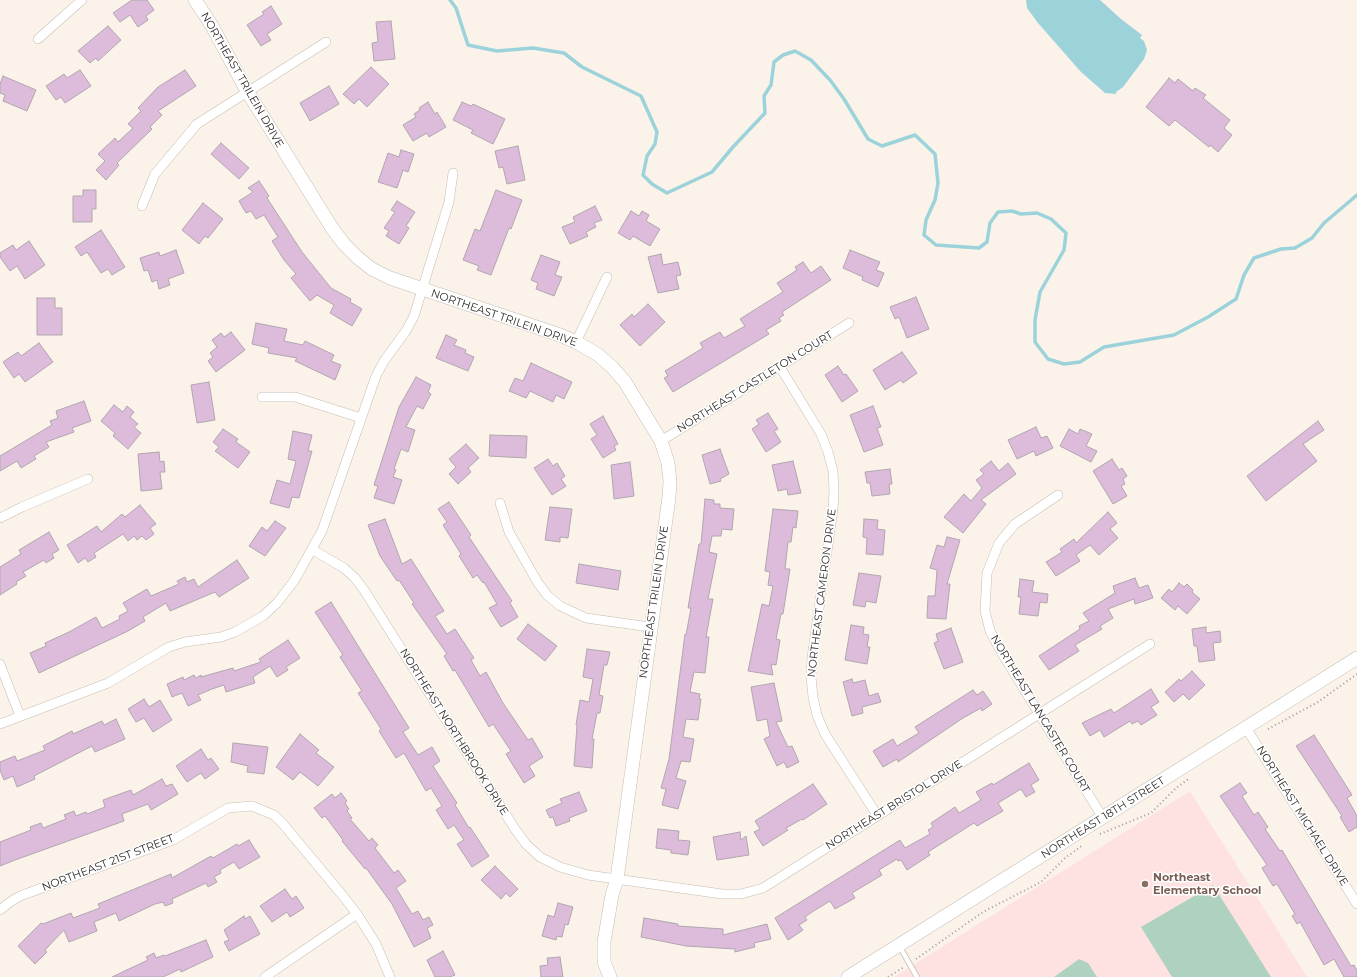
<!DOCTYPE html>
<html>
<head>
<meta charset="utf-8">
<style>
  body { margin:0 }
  canvas { display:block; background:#fbf2e9 }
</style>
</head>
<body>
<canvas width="1357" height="977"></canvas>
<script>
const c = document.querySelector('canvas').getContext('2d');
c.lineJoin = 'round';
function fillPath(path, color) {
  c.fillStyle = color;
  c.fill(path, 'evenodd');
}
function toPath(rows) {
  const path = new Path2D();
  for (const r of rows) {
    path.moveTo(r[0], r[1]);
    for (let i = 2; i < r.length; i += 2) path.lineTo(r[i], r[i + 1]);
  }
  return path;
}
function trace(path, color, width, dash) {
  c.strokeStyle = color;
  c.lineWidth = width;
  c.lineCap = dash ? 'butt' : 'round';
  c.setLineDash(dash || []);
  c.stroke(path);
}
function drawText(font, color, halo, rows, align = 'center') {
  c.font = font + ' Montserrat,sans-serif';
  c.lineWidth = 3;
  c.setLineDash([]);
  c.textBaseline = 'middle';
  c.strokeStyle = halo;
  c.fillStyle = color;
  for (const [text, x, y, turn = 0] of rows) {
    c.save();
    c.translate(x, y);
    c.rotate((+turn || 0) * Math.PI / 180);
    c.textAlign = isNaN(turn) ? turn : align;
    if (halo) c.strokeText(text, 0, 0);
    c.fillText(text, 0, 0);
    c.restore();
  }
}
fillPath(toPath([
  [1190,791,1307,977,894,977]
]), '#fee2e1');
fillPath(toPath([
  [1213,885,1271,977,1172,977,1141,927],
  [1079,959,1088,963,1097,977,1054,977]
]), '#afd2c0');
fillPath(toPath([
  [1026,0,1100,0,1121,19,1142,35,1140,38,1144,41,1147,50,1144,59,1123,87,1116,92,1116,94,1105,93,1081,72,1038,23,1027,8]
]), '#9cd3da');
trace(toPath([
  [450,0,456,8,468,45,497,51,533,48,564,53,582,67,641,96,657,132,655,144,647,156,643,175,652,184,667,193,712,172,733,147,765,113,764,96,771,85,774,62,783,55,795,51,811,60,830,80,844,99,868,139,882,146,915,135,935,154,938,183,935,200,926,220,924,235,936,245,979,248,987,242,990,223,998,212,1012,211,1021,214,1037,213,1051,219,1066,233,1064,250,1040,292,1035,320,1035,342,1048,359,1064,364,1080,362,1104,347,1174,335,1208,317,1236,299,1244,275,1254,258,1281,249,1295,248,1312,238,1324,223,1357,195]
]), '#9cd3da', 3.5);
const building = toPath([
  [132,0,147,0,154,10,146,16,148,20,138,27,130,15,120,22,113,13,132,0],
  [271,6,282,24,267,34,271,40,261,46,247,25,264,14,262,12,271,6],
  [391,21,395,59,374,61,372,43,378,42,376,22,391,21],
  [108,26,121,40,98,61,96,58,90,63,78,51,108,26],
  [371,67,389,84,367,107,359,99,354,104,343,94,371,67],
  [80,70,91,86,65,103,61,97,56,100,46,86,64,74,67,78,80,70],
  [185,70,196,86,158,111,162,115,150,127,152,129,117,163,119,165,106,180,96,170,105,161,98,154,115,138,118,142,133,128,128,124,141,111,138,108,158,87,185,70],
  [3,76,36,90,27,111,3,101,5,95,0,93,0,84,3,76],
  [1169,78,1175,83,1178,79,1193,91,1195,88,1206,95,1203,98,1230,120,1224,128,1232,135,1218,152,1210,145,1209,147,1175,120,1169,126,1146,107,1169,78],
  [329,86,339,104,310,121,300,103,329,86],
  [428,102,435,114,437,112,446,127,429,137,427,133,413,141,403,125,416,117,414,114,420,110,419,108,428,102],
  [462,102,471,106,473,104,505,119,493,144,471,133,473,130,453,120,462,102],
  [221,143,249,168,239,179,211,154,221,143],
  [518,146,525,180,507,184,503,167,499,168,495,151,518,146],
  [401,150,414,154,408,172,403,170,397,188,378,182,388,153,399,157,401,150],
  [259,181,269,196,267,198,302,252,331,288,351,299,350,302,362,309,352,326,330,313,334,305,317,295,310,301,291,278,296,274,284,260,272,241,278,237,264,215,256,219,251,211,246,213,239,201,253,192,248,188,259,181],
  [83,190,96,190,96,209,92,209,92,222,73,222,73,196,83,196,83,190],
  [496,190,522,200,511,229,509,228,491,275,477,270,479,266,463,260,475,229,480,231,496,190],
  [397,201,415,212,406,226,409,228,399,244,386,236,389,231,384,228,395,212,391,210,397,201],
  [203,203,223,219,208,238,205,236,199,244,182,230,203,203],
  [595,206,602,220,594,223,596,227,586,232,588,236,570,244,562,227,575,222,573,217,595,206],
  [631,211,639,216,642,211,649,215,646,221,660,229,650,246,633,236,630,240,618,233,631,211],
  [101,230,125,267,112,275,108,269,101,273,87,252,81,256,75,247,101,230],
  [29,241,45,265,25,279,17,266,10,271,0,257,0,253,13,245,16,250,29,241],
  [176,250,184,273,168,279,170,285,159,289,157,280,152,282,148,270,144,271,140,258,159,252,160,256,176,250],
  [850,250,880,262,876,270,884,273,878,287,862,280,863,277,843,268,850,250],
  [661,254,663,265,678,262,681,275,676,276,679,289,658,293,648,257,661,254],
  [541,255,560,262,555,275,562,277,554,296,536,289,538,283,531,280,541,255],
  [803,262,811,273,821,266,831,280,782,312,784,315,779,318,781,321,766,330,769,334,673,392,664,378,668,376,665,371,703,348,700,343,720,332,724,338,745,326,740,319,783,292,777,283,797,270,795,267,803,262],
  [916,297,929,329,907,338,899,317,895,319,890,307,916,297],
  [37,298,55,298,55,308,62,308,62,335,37,335,37,298],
  [648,304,665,322,640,346,620,325,632,314,634,317,648,304],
  [256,323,287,329,284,341,303,345,305,341,334,355,331,361,341,365,335,380,295,361,297,358,268,353,269,348,252,344,256,323],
  [231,332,245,350,216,372,208,361,213,357,210,353,217,347,212,340,221,333,224,337,231,332],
  [446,335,457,340,454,345,466,350,465,353,474,357,468,371,436,358,446,335],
  [39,343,53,362,25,382,19,374,14,378,3,362,18,352,21,356,39,343],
  [902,352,917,373,903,383,901,380,885,390,873,370,902,352],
  [531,363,572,382,564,399,556,395,553,402,530,391,526,398,509,391,515,378,523,381,531,363],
  [838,366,844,375,846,374,858,391,842,402,825,375,838,366],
  [416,377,431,385,428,392,431,394,423,409,417,406,406,427,415,430,408,452,401,449,394,469,396,470,393,477,402,480,394,504,374,498,378,486,374,485,399,407,416,377],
  [209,382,215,420,197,423,191,385,209,382],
  [84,401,91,421,72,428,74,432,46,442,49,447,34,456,36,459,21,468,17,461,0,471,0,456,52,425,50,421,58,418,56,411,84,401],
  [114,405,123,412,127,406,134,412,130,417,138,424,134,427,141,433,128,449,113,436,115,433,101,421,114,405],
  [873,406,881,427,877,428,883,445,864,452,850,415,873,406],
  [768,413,778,429,774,431,781,442,766,452,752,429,759,424,756,420,768,413],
  [603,416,618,444,614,446,616,450,603,458,591,439,597,435,590,424,603,416],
  [1318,421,1324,430,1303,444,1317,461,1266,501,1247,476,1318,421],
  [1036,427,1041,438,1047,436,1053,448,1036,456,1034,451,1017,459,1008,440,1036,427],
  [223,429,238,439,236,442,250,452,238,468,215,451,219,447,213,442,223,429],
  [1069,429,1078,434,1080,429,1092,434,1086,446,1097,451,1091,462,1060,446,1069,429],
  [293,431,312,435,308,451,312,451,299,498,292,497,289,508,270,503,277,480,290,484,296,461,288,459,293,431],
  [490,435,527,436,526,458,489,456,490,435],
  [466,444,479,458,468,468,471,472,458,484,449,474,456,467,449,459,466,444],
  [720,449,729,474,720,479,721,481,710,484,702,455,720,449],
  [159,452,160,462,164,461,165,472,160,472,162,489,141,491,138,454,159,452],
  [548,459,553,466,557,463,565,476,561,479,566,486,552,495,534,468,548,459],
  [1112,459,1119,470,1122,468,1127,476,1123,479,1125,484,1121,486,1127,496,1113,504,1093,471,1112,459],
  [793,461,801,493,788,495,787,489,778,491,772,465,793,461],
  [991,461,999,471,1008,463,1016,474,981,500,986,504,963,533,944,517,964,494,971,501,982,488,976,480,984,474,980,470,991,461],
  [630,462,634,496,614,499,611,465,630,462],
  [890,469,892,484,889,484,890,494,872,496,870,483,867,483,865,472,890,469],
  [705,499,714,500,714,504,720,504,720,508,734,509,732,530,722,529,721,536,712,536,709,552,717,554,708,599,713,599,706,637,709,637,705,673,694,672,690,692,700,694,699,699,701,699,698,720,686,719,683,737,694,739,690,762,681,761,676,778,686,781,678,809,662,805,666,789,661,788,669,759,685,634,686,635,691,608,688,608,699,544,701,544,705,499],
  [449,502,471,535,469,537,512,601,510,603,518,617,501,627,489,608,497,604,484,582,483,583,477,575,473,578,459,556,461,554,443,525,447,522,438,509,449,502],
  [140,505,156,524,150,528,154,534,146,540,142,536,137,540,134,536,128,541,123,534,94,553,96,557,88,562,85,558,78,563,67,545,97,526,101,532,122,514,125,517,140,505],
  [550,507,572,509,568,538,560,537,560,542,545,540,550,507],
  [773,509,798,511,796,528,793,527,791,542,788,542,785,569,790,569,783,614,781,614,776,639,780,640,776,665,771,664,773,675,748,671,762,604,769,606,773,586,768,585,770,572,765,571,773,509],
  [1108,512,1117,523,1110,529,1118,538,1099,555,1090,545,1076,555,1080,561,1056,576,1046,562,1062,552,1060,549,1074,539,1076,543,1108,512],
  [385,519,402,564,411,559,444,611,435,616,447,634,455,629,474,658,471,660,480,676,486,672,503,703,528,740,532,738,543,757,529,766,535,776,524,783,506,754,511,751,493,724,489,727,455,670,453,671,444,656,447,654,412,604,414,603,399,580,397,581,380,556,368,525,385,519],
  [864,519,878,520,877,529,885,530,883,555,866,554,867,538,863,537,864,519],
  [275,521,286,528,265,556,249,546,262,527,267,531,275,521],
  [49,532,59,550,52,554,54,558,46,563,44,560,23,572,26,576,16,582,17,584,0,595,0,567,21,554,19,550,49,532],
  [947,537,960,540,947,584,950,584,946,619,927,618,928,596,935,596,937,570,930,568,937,545,944,547,947,537],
  [237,560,249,578,219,597,215,592,170,611,166,603,143,617,145,621,128,631,39,673,30,653,46,646,45,643,69,632,96,617,102,628,120,619,119,616,128,611,123,603,147,589,151,596,179,584,177,581,185,577,187,582,194,579,198,587,237,560],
  [579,564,621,571,618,590,576,583,579,564],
  [859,573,881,576,876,603,866,601,865,607,853,605,859,573],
  [1135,578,1139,588,1148,585,1153,598,1135,604,1134,599,1108,609,1113,618,1100,626,1102,629,1075,645,1079,651,1049,670,1039,656,1080,629,1079,626,1089,621,1083,613,1115,593,1113,586,1135,578],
  [1020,579,1034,581,1032,592,1048,594,1047,603,1040,602,1038,616,1019,614,1021,597,1018,597,1020,579],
  [1179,583,1184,587,1187,584,1193,590,1192,592,1200,599,1187,614,1178,606,1175,610,1161,598,1169,589,1172,592,1179,583],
  [331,602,409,728,403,732,418,755,432,747,440,761,433,766,457,803,455,805,469,828,470,827,489,856,472,867,457,844,464,840,454,825,448,829,436,810,442,806,431,788,426,791,404,753,396,758,379,731,381,729,358,693,362,691,340,657,343,655,315,612,331,602],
  [528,624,557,646,545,661,517,639,528,624],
  [851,625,864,627,863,634,869,635,867,647,870,647,867,664,845,660,851,625],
  [1206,627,1206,633,1220,631,1221,642,1213,643,1215,660,1199,662,1197,646,1194,646,1192,629,1206,627],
  [951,628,963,662,944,669,934,643,938,641,936,634,951,628],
  [288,640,300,658,286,667,288,670,277,677,270,666,253,677,255,683,226,692,224,685,212,689,198,695,201,700,188,706,182,693,172,697,167,684,183,677,184,680,194,675,196,678,201,675,201,677,233,668,234,671,261,662,259,659,288,640],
  [587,649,610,652,607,665,604,665,599,695,603,696,600,713,597,713,592,739,594,739,592,768,574,766,577,726,576,725,580,700,589,702,593,679,583,677,587,649],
  [1192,671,1205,685,1189,700,1183,694,1174,702,1165,692,1179,679,1181,681,1192,671],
  [852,679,853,683,865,680,869,696,878,693,881,702,862,707,863,713,852,716,843,682,852,679],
  [774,683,782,721,776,722,788,747,792,746,799,762,787,768,784,762,777,766,764,739,770,736,767,719,757,721,751,687,774,683],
  [1151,689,1159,702,1151,707,1157,715,1141,725,1138,721,1132,724,1130,721,1104,737,1100,730,1090,736,1082,723,1111,709,1114,713,1151,689],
  [973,690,977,695,983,691,992,704,982,711,981,708,963,718,898,762,897,759,883,767,873,751,893,739,897,746,919,733,915,727,973,690],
  [144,699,149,707,160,700,172,720,153,732,144,718,136,722,128,709,144,699],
  [116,719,125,739,95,752,92,746,34,776,35,779,17,787,13,776,4,780,0,770,0,762,15,756,17,761,45,750,43,746,72,731,73,734,102,721,104,725,116,719],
  [300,734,319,750,316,753,334,767,318,786,300,772,293,780,276,767,300,734],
  [1314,735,1352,795,1347,798,1357,816,1357,827,1349,832,1340,817,1342,816,1296,746,1314,735],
  [233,743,268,747,264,774,247,772,248,766,231,762,233,743],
  [201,749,208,760,211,758,219,769,205,779,201,773,187,782,176,766,201,749],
  [1029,763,1039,780,1031,785,1035,792,1026,797,1021,789,998,803,1003,811,977,826,974,823,928,852,930,855,907,870,901,860,898,861,897,859,879,870,882,875,852,893,855,898,835,909,830,901,812,912,805,917,807,920,799,925,803,930,788,940,775,918,900,840,905,848,930,834,928,830,933,827,931,823,955,807,959,813,981,800,976,792,992,783,993,785,1029,763],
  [162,779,166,786,172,784,178,794,151,810,148,804,122,814,124,821,15,860,0,866,0,842,31,830,30,827,41,823,43,828,66,819,64,815,74,811,76,816,86,812,87,814,105,807,103,800,131,790,133,795,162,779],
  [1240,783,1247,793,1242,796,1254,815,1258,812,1268,827,1265,829,1280,851,1282,850,1351,966,1354,965,1357,971,1357,977,1344,977,1334,959,1324,965,1300,922,1297,924,1292,916,1295,914,1277,884,1273,886,1262,868,1267,865,1220,796,1240,783],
  [813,784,827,804,803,820,802,819,786,828,788,830,763,846,754,832,760,829,755,821,813,784],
  [579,792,587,811,569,818,570,821,556,826,553,817,550,818,546,810,562,803,560,799,579,792],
  [341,793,347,801,345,803,349,809,347,811,352,818,350,819,369,841,372,838,378,845,375,848,394,873,398,870,406,881,396,888,412,914,418,911,423,920,429,917,433,925,427,928,431,938,414,947,392,904,366,868,365,869,342,841,343,840,325,816,322,818,314,808,332,794,335,798,341,793],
  [658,829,679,831,678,840,690,841,688,855,671,853,671,850,656,848,658,829],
  [740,832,741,840,746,836,749,855,717,860,713,837,740,832],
  [249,840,260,857,239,869,234,862,220,870,221,873,214,877,217,882,208,887,206,883,172,899,173,903,165,906,163,902,155,904,119,921,116,913,94,922,97,931,69,942,64,930,45,950,47,952,35,964,18,946,41,923,43,924,71,913,73,918,100,908,98,904,171,874,172,878,211,856,213,858,237,844,238,846,249,840],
  [495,866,518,889,510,897,506,893,501,899,481,880,495,866],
  [285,889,292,899,296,896,304,908,290,917,287,912,272,922,260,906,285,889],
  [558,903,573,907,568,925,565,924,562,937,557,936,556,940,542,936,548,915,554,917,558,903],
  [244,916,245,919,250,916,260,934,229,951,224,942,229,940,224,930,244,916],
  [644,918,678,924,678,926,723,929,723,935,767,924,771,939,754,943,755,947,735,952,735,949,686,946,641,937,644,918],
  [206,940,213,957,181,972,180,969,163,977,112,977,148,960,146,957,154,953,156,958,164,955,165,956,206,940],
  [443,951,455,975,450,977,435,977,427,960,443,951],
  [560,957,563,977,541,977,540,966,548,965,547,958,560,957]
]);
fillPath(building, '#ddbbda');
trace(building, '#b0a7af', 1);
const lane = toPath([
  [900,947,917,977]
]);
const street = toPath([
  [38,39,82,0],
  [142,206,155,174,197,124,326,42],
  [576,342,607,277],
  [780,367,821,434,828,452,833,471,834,491,833,509,812,658,811,677,813,697,817,715,825,734,877,815],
  [262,397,295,397,361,418],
  [661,441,849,323],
  [1058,495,1015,524,999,543,987,573,985,611,990,631,1003,655,1103,818],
  [500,503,509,532,538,583,547,595,560,606,586,618,650,627],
  [0,518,22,507,88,479],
  [313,550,344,568,355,578,364,590,515,829,526,844,540,857,560,867,588,875,722,894,741,894,763,888,1150,644],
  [0,664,20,716],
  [0,724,108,683,169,647,185,642,221,637,235,632,263,616,277,603,294,581,322,531,376,376,384,361,406,331,414,316,449,202,453,173],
  [1246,728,1357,904],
  [0,910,10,902,20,896,173,840,228,808,252,806,274,815,283,824,343,896,357,914,376,944,390,977],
  [265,977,357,914]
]);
const secondary = toPath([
  [195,0,212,26,247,91,332,228,344,244,358,258,372,269,390,278,560,335,576,342,597,354,612,367,625,382,661,441,668,463,670,481,669,497,617,879,612,895,604,942,604,962,610,977],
  [848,977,1357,658]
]);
trace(lane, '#c5bdb3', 6);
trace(street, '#c5bdb3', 10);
trace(secondary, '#c5bdb3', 14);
trace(toPath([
  [1268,729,1318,702,1357,674],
  [1100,834,1151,813,1176,788,1190,778],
  [916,959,983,912,1041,882,1065,858,1083,845],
  [888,977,904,967]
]), '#a39d96', 2, [1, 3]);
trace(lane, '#fff', 4.5);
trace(street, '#fff', 9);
trace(secondary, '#fff', 13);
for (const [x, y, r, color] of [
  [1145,884,4,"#8d6e63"]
]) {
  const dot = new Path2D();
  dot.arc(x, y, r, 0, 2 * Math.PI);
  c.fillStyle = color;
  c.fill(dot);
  trace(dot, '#fff', 1.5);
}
drawText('11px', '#302d2a', '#fff', [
  ["NORTHEAST TRILEIN DRIVE",242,80,60],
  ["NORTHEAST TRILEIN DRIVE",504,318,19],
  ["NORTHEAST CASTLETON COURT",755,382,-32],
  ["NORTHEAST CAMERON DRIVE",822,593,-83],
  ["NORTHEAST TRILEIN DRIVE",654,602,-82],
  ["NORTHEAST LANCASTER COURT",1040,714,59],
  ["NORTHEAST NORTHBROOK DRIVE",454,732,58],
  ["NORTHEAST BRISTOL DRIVE",894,805,-32],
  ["NORTHEAST MICHAEL DRIVE",1302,816,58],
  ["NORTHEAST 18TH STREET",1103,818,-32],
  ["NORTHEAST 21ST STREET",108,863,-21]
]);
drawText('bold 11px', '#785e54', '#fff', [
  ["Northeast",1153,878],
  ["Elementary School",1153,891]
], 'left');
</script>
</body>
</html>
